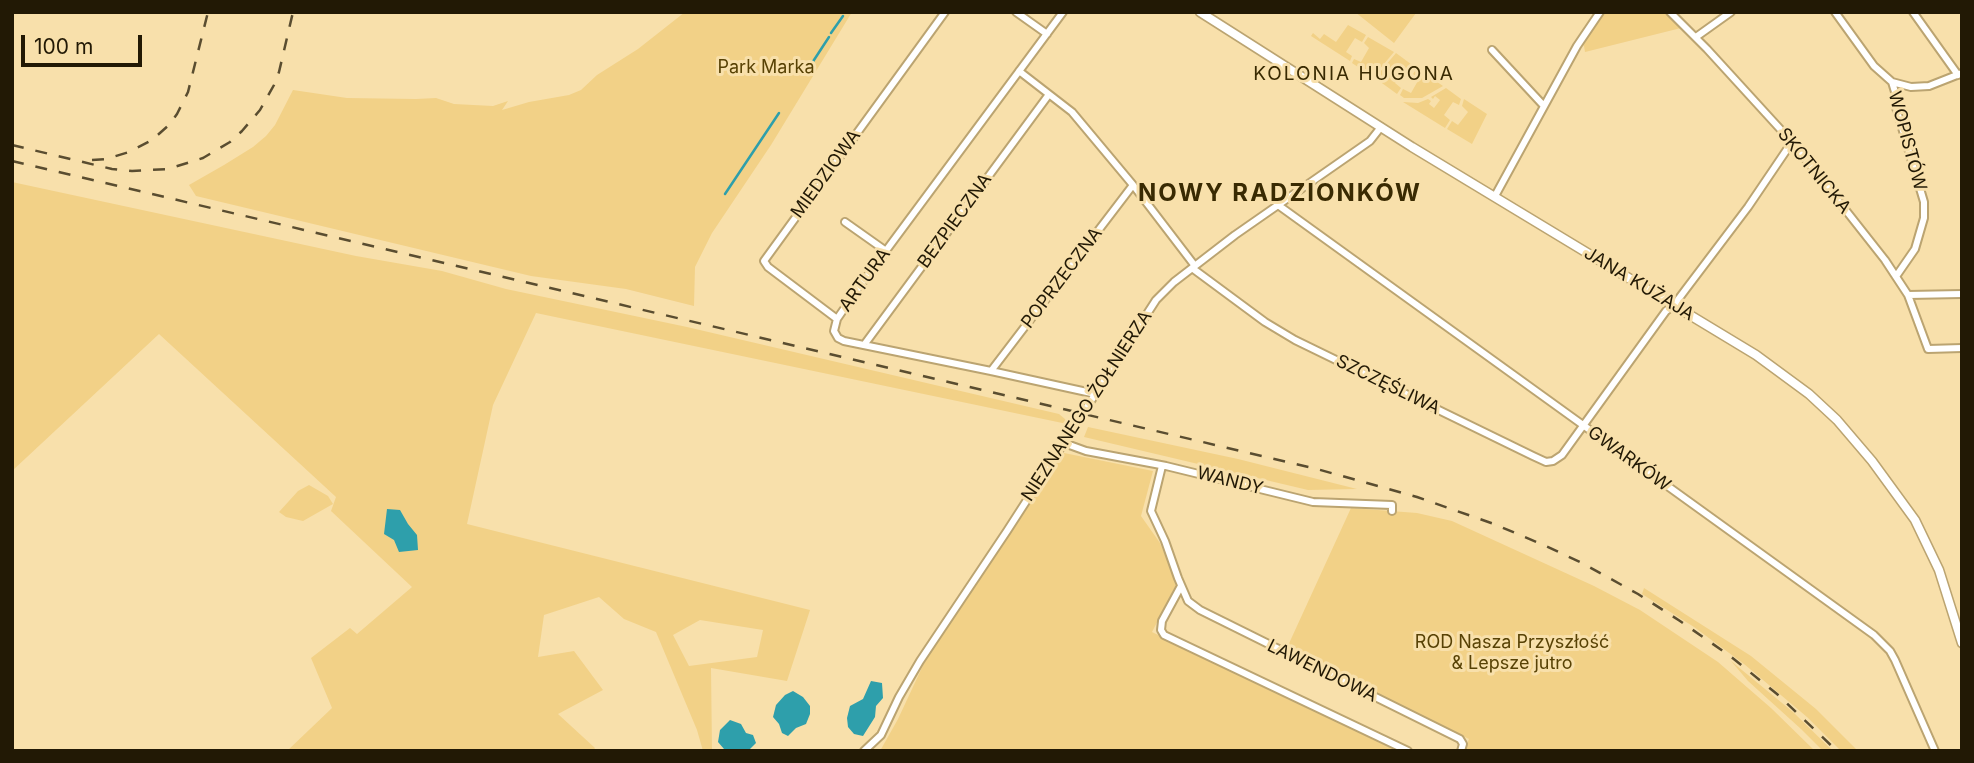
<!DOCTYPE html>
<html>
<head>
<meta charset="utf-8">
<style>
  body { margin:0 }
  #map { position:relative; width:1974px; height:763px; overflow:hidden; background:#f8e0ab; font-family:Inter,sans-serif }
  canvas { display:block }
  .frame { position:absolute; inset:0; border:14px solid #221905; pointer-events:none }
  .scale { position:absolute; left:21px; top:35px; width:121px; height:32px; box-sizing:border-box; border:4px solid #221905; border-top:0; padding-left:9px; font-size:21px; line-height:24px; white-space:nowrap; color:#221905; -webkit-text-stroke:5px #f8e0ab; paint-order:stroke }
</style>
</head>
<body>
<div id="map">
<canvas width="1974" height="763"></canvas>
<div class="frame"></div>
<div class="scale">100 m</div>
</div>
<script>
const c = document.querySelector('canvas').getContext('2d');
c.lineJoin = 'round';
function fillPath(path, color) {
  c.fillStyle = color;
  c.fill(path, 'evenodd');
}
function toPath(rows) {
  const path = new Path2D();
  for (const r of rows) {
    path.moveTo(r[0], r[1]);
    for (let i = 2; i < r.length; i += 2) path.lineTo(r[i], r[i + 1]);
  }
  return path;
}
function trace(path, color, width, dash) {
  c.strokeStyle = color;
  c.lineWidth = width;
  c.lineCap = dash ? 'butt' : 'round';
  c.setLineDash(dash || []);
  c.stroke(path);
}
function drawText(font, color, halo, rows, align = 'center') {
  c.font = font + ' Inter,sans-serif';
  c.lineWidth = 6;
  c.setLineDash([]);
  c.textBaseline = 'middle';
  c.strokeStyle = halo;
  c.fillStyle = color;
  for (const [text, x, y, turn = 0] of rows) {
    c.save();
    c.translate(x, y);
    c.rotate((+turn || 0) * Math.PI / 180);
    c.textAlign = isNaN(turn) ? turn : align;
    if (halo) c.strokeText(text, 0, 0);
    c.fillText(text, 0, 0);
    c.restore();
  }
}
fillPath(toPath([
  [685,12,852,12,771,145,712,233,695,267,694,306,626,289,531,276,196,196,189,185,224,165,253,147,266,136,275,125,293,90,347,98,416,99,436,98,454,104,493,106,508,101,502,110,529,102,569,95,581,90,597,75,638,49],
  [1355,12,1415,12,1416,13,1394,43],
  [1604,12,1665,12,1681,28,1585,52,1584,46,1582,44],
  [1348,25,1366,35,1362,42,1355,38,1346,52,1352,56,1350,61,1311,36,1313,33,1320,39,1324,34,1336,42],
  [1368,37,1394,52,1373,77,1352,63,1354,59,1361,62,1369,48,1364,43],
  [1396,53,1415,67,1411,73,1405,69,1395,83,1401,88,1397,94,1375,78],
  [1417,68,1443,86,1422,98,1404,98,1400,95,1403,89,1411,93,1419,79,1413,74],
  [1446,88,1461,99,1459,105,1453,102,1444,115,1450,120,1445,128,1403,102,1418,103,1428,99,1431,101,1429,104,1434,108,1440,100,1435,96,1433,99,1431,97],
  [1464,99,1487,114,1472,144,1447,129,1452,121,1458,125,1468,112,1462,106],
  [12,182,356,256,442,271,506,289,687,327,1059,414,1072,425,536,313,493,405,467,524,810,610,787,681,711,668,712,751,703,751,697,730,656,632,624,619,599,597,544,615,538,657,574,651,603,690,558,714,595,748,593,751,287,751,332,708,311,658,350,628,357,634,412,587,331,511,336,497,159,334,12,471,12,250,14,249,12,248],
  [700,620,763,630,757,657,689,666,673,635],
  [1088,427,1238,459,1357,489,1308,490,1084,437],
  [1064,453,1153,471,1141,516,1160,543,1177,583,1152,632,1397,751,880,751,898,719,926,659],
  [309,485,328,496,333,504,303,521,286,517,279,512,298,491],
  [1351,508,1417,513,1452,521,1594,586,1640,610,1718,662,1771,708,1815,751,1464,751,1469,739,1286,650],
  [1644,588,1751,656,1816,709,1858,751,1841,751,1807,717,1744,664,1694,627,1642,594],
  [1731,661,1793,712,1833,751,1823,751,1801,729,1748,681]
]), '#f2d187');
fillPath(toPath([
  [387,509,400,510,408,524,417,535,418,550,399,552,394,540,384,534],
  [871,681,882,683,883,698,876,706,875,717,863,736,854,734,848,727,847,718,850,706,863,699],
  [793,691,803,697,810,706,810,714,806,724,796,728,788,736,782,733,779,724,773,717,776,705,785,695],
  [730,720,741,724,746,733,753,735,756,743,748,751,724,749,718,742,720,730]
]), '#2e9fab');
trace(toPath([
  [831,33,843,16],
  [812,63,829,37],
  [725,194,779,113]
]), '#2e9fab', 2.5);
const minor = toPath([
  [1016,12,1047,34],
  [1063,12,862,283,837,319,834,331,838,338,844,341,991,371,1096,394],
  [1670,12,1707,49,1792,142,1885,260,1908,295,1928,349,1962,348],
  [1835,12,1874,66,1892,82,1911,87,1929,86,1962,73],
  [1913,12,1958,75],
  [1696,37,1731,12],
  [1492,50,1544,106],
  [1019,71,1072,112,1133,185,1195,266],
  [1892,82,1895,92,1895,104,1924,202,1924,218,1915,249,1897,275],
  [1495,196,1577,46,1600,12],
  [1278,205,1874,635,1890,651,1895,660,1935,751],
  [845,222,886,251],
  [1192,268,1265,322,1295,340,1533,456,1546,462,1553,461,1562,455,1666,311,1674,305,1686,289,1748,207,1792,142],
  [1908,295,1962,294],
  [837,319,768,267,764,261,945,12],
  [864,345,1047,97],
  [991,371,1133,185],
  [1064,443,1086,451,1166,466,1313,502,1392,505,1392,511],
  [1162,466,1151,511,1165,541,1178,578,1188,601,1200,610,1460,739,1463,744,1461,751],
  [1181,586,1162,621,1161,630,1164,635,1408,751],
  [864,751,881,735,899,697,920,661,1007,531,1156,300,1174,282,1235,235,1370,141,1381,127]
]);
const tertiary = toPath([
  [1200,12,1412,147,1756,355,1809,394,1837,420,1872,461,1915,520,1939,570,1962,643]
]);
trace(minor, '#bba471', 10);
trace(tertiary, '#bba471', 11);
trace(minor, '#fff', 6);
trace(tertiary, '#fff', 8);
trace(toPath([
  [12,145,112,169,132,171,168,169,203,158,230,142,242,131,260,110,274,85,279,72,293,12],
  [92,160,106,159,129,152,152,140,169,125,177,114,188,92,208,12],
  [12,161,1317,469,1417,497,1494,524,1546,546,1582,563,1638,594,1680,621,1730,656,1777,694,1837,751]
]), '#5a4d30', 2.5, [12, 12]);
drawText('18px', '#584205', '#f8e0ab', [
  ["Park Marka",766,68],
  ["ROD Nasza Przyszłość",1512,643],
  ["& Lepsze jutro",1512,664]
]);
drawText('18px', '#221905', '#f8e0ab', [
  ["WOPISTÓW",1907,141,75],
  ["SKOTNICKA",1814,171,51],
  ["MIEDZIOWA",826,174,-54],
  ["BEZPIECZNA",955,221,-54],
  ["POPRZECZNA",1062,278,-53],
  ["ARTURA",865,280,-54],
  ["JANA KUŻAJA",1639,284,31],
  ["SZCZĘŚLIWA",1388,385,26],
  ["NIEZNANEGO ŻOŁNIERZA",1087,406,-57],
  ["GWARKÓW",1629,459,36],
  ["WANDY",1230,481,14],
  ["LAWENDOWA",1322,671,26]
]);
c.letterSpacing = '2px';
drawText('19px', '#392a02', '#f8e0ab', [
  ["KOLONIA HUGONA",1354,74]
]);
c.letterSpacing = '0px';
c.letterSpacing = '2px';
drawText('bold 24px', '#392a02', '#f8e0ab', [
  ["NOWY RADZIONKÓW",1280,194]
]);
c.letterSpacing = '0px';
</script>
</body>
</html>
